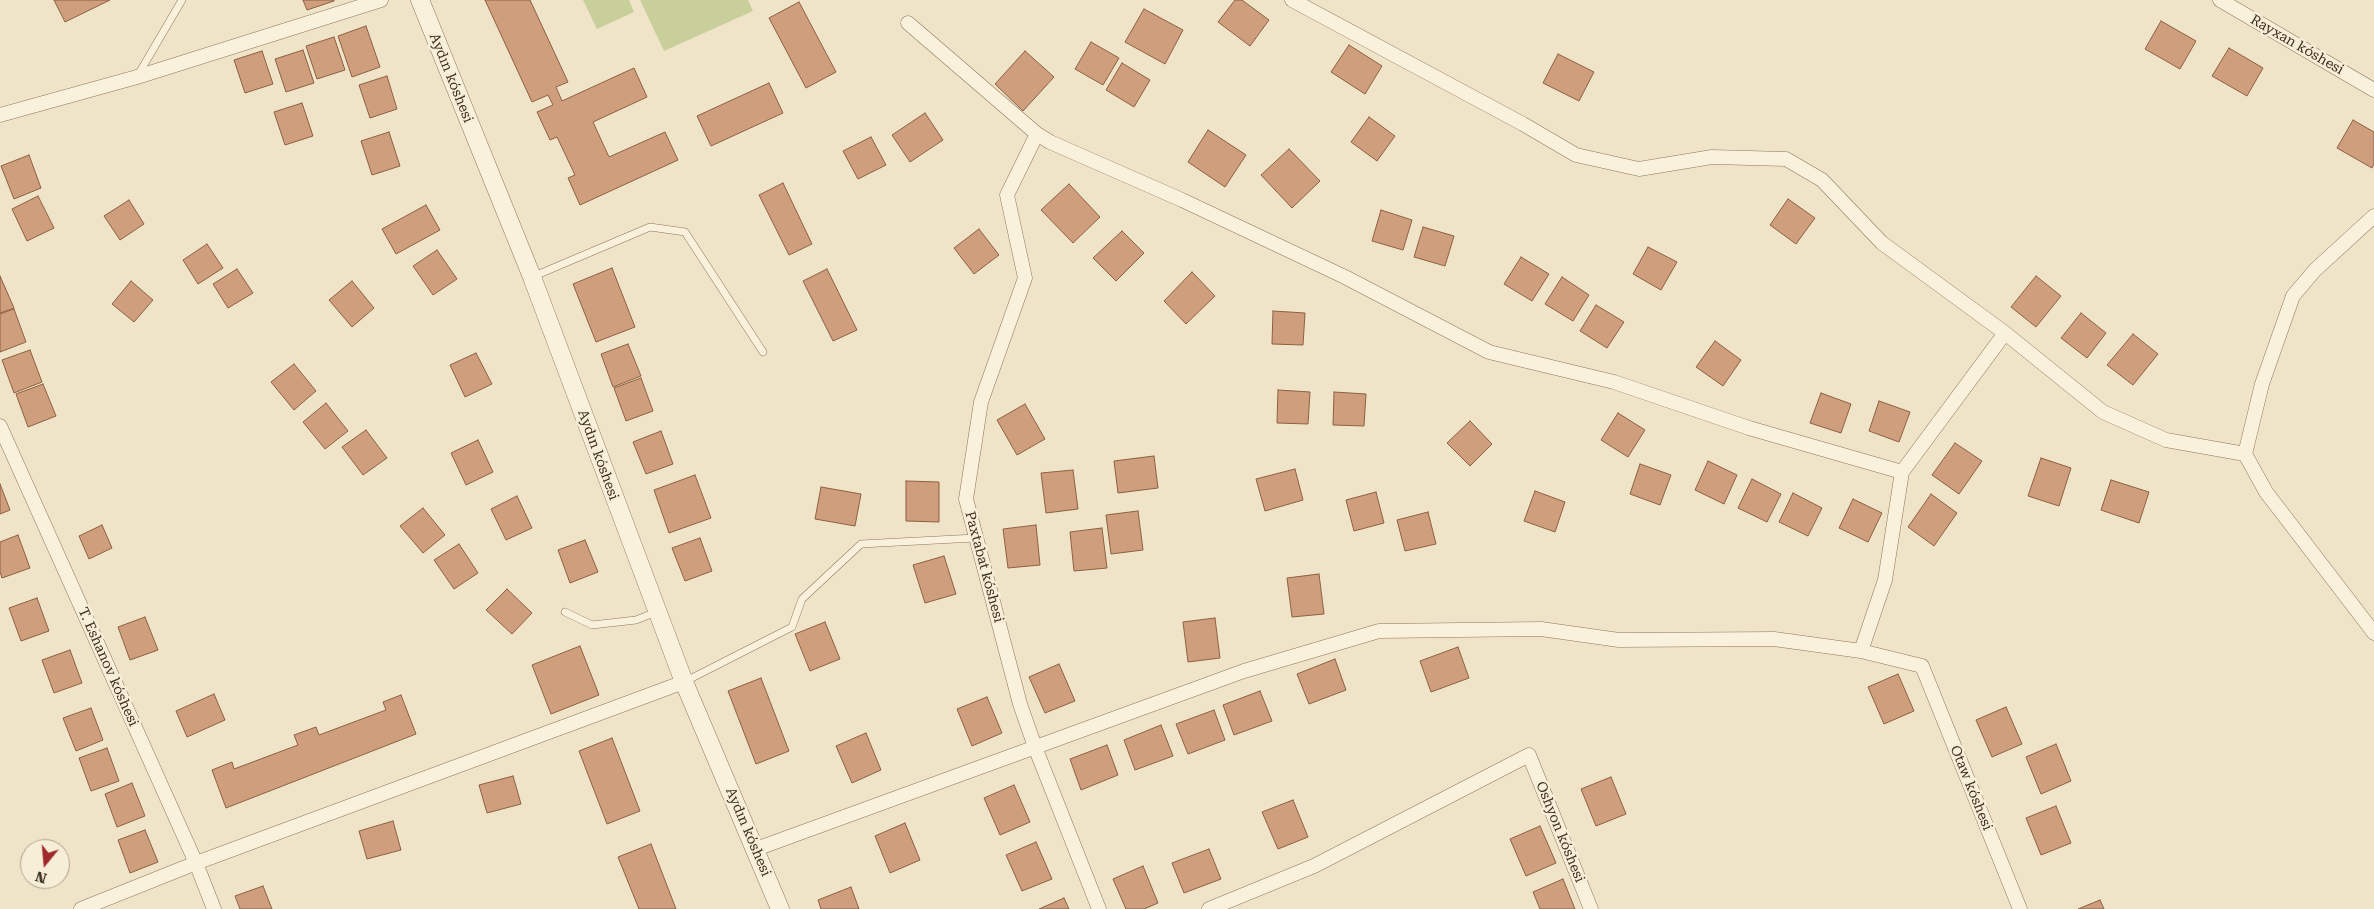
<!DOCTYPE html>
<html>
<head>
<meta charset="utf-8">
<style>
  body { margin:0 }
  #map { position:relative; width:2374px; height:909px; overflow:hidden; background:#f0e4c8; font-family:"Roboto Serif",serif }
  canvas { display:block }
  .north { position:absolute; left:20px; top:839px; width:50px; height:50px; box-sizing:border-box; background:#f7eed8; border:1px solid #ada18e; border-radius:50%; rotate:197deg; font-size:14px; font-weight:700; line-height:20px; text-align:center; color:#3d2e20 }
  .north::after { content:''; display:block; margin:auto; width:18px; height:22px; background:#9e2a2b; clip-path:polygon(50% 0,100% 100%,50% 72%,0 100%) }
</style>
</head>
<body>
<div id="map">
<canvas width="2374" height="909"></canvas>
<div class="north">N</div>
</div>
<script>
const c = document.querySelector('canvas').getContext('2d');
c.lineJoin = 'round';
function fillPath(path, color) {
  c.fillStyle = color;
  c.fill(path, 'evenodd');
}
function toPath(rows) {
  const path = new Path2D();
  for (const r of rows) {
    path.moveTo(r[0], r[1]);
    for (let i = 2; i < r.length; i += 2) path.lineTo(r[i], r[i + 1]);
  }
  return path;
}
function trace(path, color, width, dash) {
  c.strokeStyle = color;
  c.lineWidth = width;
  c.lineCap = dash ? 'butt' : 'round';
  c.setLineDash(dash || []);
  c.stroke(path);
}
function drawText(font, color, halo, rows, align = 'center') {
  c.font = font + ' "Roboto Serif",serif';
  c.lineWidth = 5;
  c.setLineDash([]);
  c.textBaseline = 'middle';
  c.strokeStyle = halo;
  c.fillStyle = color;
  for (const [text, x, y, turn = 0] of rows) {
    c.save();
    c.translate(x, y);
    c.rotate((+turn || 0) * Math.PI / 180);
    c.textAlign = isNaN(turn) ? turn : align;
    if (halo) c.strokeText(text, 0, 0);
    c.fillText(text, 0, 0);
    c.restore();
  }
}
fillPath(toPath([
  [583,0,629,0,634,12,597,29],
  [640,0,748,0,753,11,664,51]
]), '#c9cf9b');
const building = toPath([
  [54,0,110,0,65,22,54,0],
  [303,0,334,0,334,1,307,10,303,0],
  [485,0,530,0,568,82,556,87,562,101,634,68,647,97,593,122,609,157,665,132,678,160,580,205,568,178,575,175,557,137,550,140,537,112,553,105,548,95,532,102,485,0],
  [1235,0,1242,0,1269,20,1250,46,1218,22,1235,0],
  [799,2,836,72,806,88,769,18,799,2],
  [1144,9,1183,30,1165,64,1125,42,1144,9],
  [2161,21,2196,41,2180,69,2145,49,2161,21],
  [366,26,380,67,352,77,338,36,366,26],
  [334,37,345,70,317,79,306,46,334,37],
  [1091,42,1119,58,1103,85,1075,69,1091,42],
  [1349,45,1382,66,1365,94,1331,72,1349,45],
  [2229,48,2263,68,2247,96,2212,76,2229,48],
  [303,50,314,83,286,92,275,59,303,50],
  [262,51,273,84,245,93,234,60,262,51],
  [1025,51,1054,77,1023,111,995,84,1025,51],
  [1558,54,1594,72,1579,101,1543,83,1558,54],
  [1122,63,1150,80,1134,107,1106,90,1122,63],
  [387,76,397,109,370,118,359,85,387,76],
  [769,83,783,113,711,146,697,116,769,83],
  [302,103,313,136,285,145,274,112,302,103],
  [925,113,943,140,910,162,892,135,925,113],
  [1369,117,1395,136,1377,161,1351,142,1369,117],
  [2353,120,2374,132,2374,164,2372,168,2337,148,2353,120],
  [1208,130,1246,155,1225,187,1188,162,1208,130],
  [389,132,400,166,372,175,361,141,389,132],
  [871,137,886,165,858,179,843,151,871,137],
  [1289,149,1320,181,1292,208,1261,175,1289,149],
  [29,155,41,188,14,199,1,166,29,155],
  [783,183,812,244,789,255,759,195,783,183],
  [1069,184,1100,217,1073,243,1041,210,1069,184],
  [38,196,54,228,27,241,12,209,38,196],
  [1788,199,1815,218,1796,244,1770,225,1788,199],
  [129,200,144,224,120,240,104,216,129,200],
  [426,205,440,230,396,254,382,229,426,205],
  [1381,210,1412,220,1403,250,1372,241,1381,210],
  [1423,227,1454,236,1445,266,1414,257,1423,227],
  [979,229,999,255,974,274,954,248,979,229],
  [1122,231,1144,253,1116,281,1093,258,1122,231],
  [207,244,223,268,198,284,183,260,207,244],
  [1648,247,1677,262,1661,290,1633,274,1648,247],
  [437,250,457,279,433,295,413,266,437,250],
  [1521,257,1549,274,1532,301,1504,284,1521,257],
  [612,268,635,327,596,342,573,284,612,268],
  [237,269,253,293,228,308,213,284,237,269],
  [827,269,857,330,833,341,803,281,827,269],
  [1192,272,1215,296,1186,324,1164,301,1192,272],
  [0,276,14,308,0,313,0,276],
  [2036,276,2061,296,2036,327,2011,307,2036,276],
  [1562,277,1589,295,1573,321,1545,304,1562,277],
  [131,281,153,300,134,322,112,304,131,281],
  [352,281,374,308,352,327,329,300,352,281],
  [1596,305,1624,322,1607,348,1580,331,1596,305],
  [14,309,26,342,0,352,0,314,14,309],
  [1273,311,1305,313,1303,345,1272,344,1273,311],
  [2081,313,2106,333,2087,358,2061,338,2081,313],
  [2133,334,2158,354,2133,385,2107,365,2133,334],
  [1715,341,1741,360,1723,386,1696,367,1715,341],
  [628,344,641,376,613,387,601,354,628,344],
  [30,350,42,382,14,393,2,360,30,350],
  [476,353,492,384,465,397,450,365,476,353],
  [294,364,316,391,294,410,271,382,294,364],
  [641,378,653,411,626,421,614,388,641,378],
  [43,384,56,416,28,427,16,394,43,384],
  [1278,390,1310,392,1308,424,1277,423,1278,390],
  [1334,392,1366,394,1364,426,1333,425,1334,392],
  [1821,393,1851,404,1841,433,1810,423,1821,393],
  [1879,401,1910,412,1899,442,1869,431,1879,401],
  [326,403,348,431,325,449,303,422,326,403],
  [1025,404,1045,439,1017,455,997,420,1025,404],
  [1618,413,1645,430,1628,457,1601,440,1618,413],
  [1470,421,1492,444,1470,466,1447,443,1470,421],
  [366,430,387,458,363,475,342,447,366,430],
  [661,431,673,464,646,474,633,442,661,431],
  [478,440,493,472,466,485,451,453,478,440],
  [1955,443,1982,461,1959,494,1932,475,1955,443],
  [1154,456,1158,488,1118,493,1114,461,1154,456],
  [2041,458,2071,468,2059,506,2028,496,2041,458],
  [1708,461,1737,475,1724,504,1695,490,1708,461],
  [1640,464,1671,475,1660,505,1630,494,1640,464],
  [1295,469,1303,500,1265,511,1256,479,1295,469],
  [1073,470,1078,509,1046,513,1041,473,1073,470],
  [695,475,711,518,669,533,654,490,695,475],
  [1752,479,1781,494,1767,522,1738,508,1752,479],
  [2111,480,2149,492,2139,523,2101,510,2111,480],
  [906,481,939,482,939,522,906,521,906,481],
  [0,484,10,510,0,514,0,484],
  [821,487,861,494,855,526,815,519,821,487],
  [1535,491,1565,502,1555,532,1524,521,1535,491],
  [1376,492,1384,523,1354,531,1346,500,1376,492],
  [1793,493,1822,508,1808,536,1779,522,1793,493],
  [1931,494,1957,513,1934,546,1908,527,1931,494],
  [517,496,532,528,506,540,491,509,517,496],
  [1853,499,1882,513,1868,542,1839,528,1853,499],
  [423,508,445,535,423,553,400,526,423,508],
  [1138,511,1143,550,1111,554,1106,515,1138,511],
  [1428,512,1436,544,1405,551,1397,520,1428,512],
  [102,525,112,548,89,559,79,536,102,525],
  [1036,525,1040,565,1008,568,1003,529,1036,525],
  [1102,528,1107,568,1074,571,1070,532,1102,528],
  [18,535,30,568,2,578,0,572,0,542,18,535],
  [700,538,712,571,685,581,672,548,700,538],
  [585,540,598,572,570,583,558,550,585,540],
  [459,544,478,573,454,589,434,560,459,544],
  [944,556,956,594,925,603,913,565,944,556],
  [1319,574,1324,614,1292,617,1287,578,1319,574],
  [507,589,532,613,512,634,486,610,507,589],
  [37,598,49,631,21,641,9,608,37,598],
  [145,617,158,650,130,660,118,627,145,617],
  [1215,618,1220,658,1188,662,1183,622,1215,618],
  [825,622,840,659,810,671,795,634,825,622],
  [580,646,599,695,551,714,532,665,580,646],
  [1458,647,1469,678,1431,692,1420,661,1458,647],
  [70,650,82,683,54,693,42,660,70,650],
  [1335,659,1346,690,1309,704,1297,674,1335,659],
  [1059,664,1075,701,1045,713,1029,677,1059,664],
  [1898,674,1914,711,1884,724,1868,687,1898,674],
  [761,678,789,751,756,764,728,691,761,678],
  [1260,691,1272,721,1234,735,1223,705,1260,691],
  [214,694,225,720,187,737,176,711,214,694],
  [401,695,416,734,226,808,212,770,232,762,234,769,298,745,294,735,316,727,319,735,386,710,383,702,401,695],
  [987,697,1002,733,972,746,957,709,987,697],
  [2006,707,2022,744,1992,757,1976,720,2006,707],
  [91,708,103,740,76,751,63,718,91,708],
  [1214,710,1225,740,1188,754,1176,724,1214,710],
  [1161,725,1173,756,1135,770,1124,740,1161,725],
  [866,733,881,770,852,783,836,746,866,733],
  [612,738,640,811,607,824,579,751,612,738],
  [2056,744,2071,781,2041,794,2026,757,2056,744],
  [1107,745,1118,775,1081,790,1070,759,1107,745],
  [107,748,119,781,91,791,79,758,107,748],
  [513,776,521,804,487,813,479,785,513,776],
  [1611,777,1626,814,1596,826,1581,789,1611,777],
  [132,783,145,816,117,827,105,794,132,783],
  [1014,785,1030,822,1000,835,984,798,1014,785],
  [1293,800,1308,837,1278,849,1262,812,1293,800],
  [2056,806,2071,843,2041,855,2026,818,2056,806],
  [393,821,401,850,367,859,359,831,393,821],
  [905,823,920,860,890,873,875,836,905,823],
  [1540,826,1556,863,1526,876,1510,839,1540,826],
  [145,830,158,862,130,873,118,840,145,830],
  [1036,842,1052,879,1022,891,1006,855,1036,842],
  [651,844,676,909,639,909,618,857,651,844],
  [1209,849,1221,879,1184,893,1172,863,1209,849],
  [1143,866,1158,903,1144,909,1126,909,1113,879,1143,866],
  [1563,879,1575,909,1540,909,1533,892,1563,879],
  [263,886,272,909,240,909,235,896,263,886],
  [851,887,859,909,821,909,818,900,851,887],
  [1064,898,1069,909,1039,909,1064,898],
  [2100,900,2104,909,2078,909,2100,900]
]);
fillPath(building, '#cf9f7d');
trace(building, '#8d5f41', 1);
const service = toPath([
  [138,75,182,0],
  [532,277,650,227,685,232,763,352],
  [565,612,592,625,636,620,656,612],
  [684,682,792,627,802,599,861,544,975,538]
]);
const minor = toPath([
  [1292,0,1523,124,1576,155,1639,169,1712,157,1786,159,1822,180,1882,243,2005,333,2103,412,2166,440,2245,454],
  [2220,0,2374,90],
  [908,23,1037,134,1050,142,1182,200,1345,277,1489,352,1614,382,1749,428,1902,472],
  [0,115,137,77,381,0],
  [1037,134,1007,195,1025,278,981,402,966,499,1020,704,1035,747,1099,909],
  [2374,216,2315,270,2293,296,2262,384,2245,454,2266,492,2374,633],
  [0,426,196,863,214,909],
  [1861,651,1885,580,1902,472,2005,333],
  [756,849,1244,671,1379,631,1541,629,1619,640,1774,639,1861,651,1922,666,2020,909],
  [81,909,196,863,684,682],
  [1209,909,1314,866,1529,755,1591,909]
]);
const tertiary = toPath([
  [420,0,532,277,684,682,780,909]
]);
trace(service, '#8d765c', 8);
trace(minor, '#8d765c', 15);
trace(tertiary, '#8d765c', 19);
trace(service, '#faf1dc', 7);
trace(minor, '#faf1dc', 14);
trace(tertiary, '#faf1dc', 18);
drawText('14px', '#3d2e20', '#f7eed8', [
  ["Rayxan kóshesi",2297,45,30],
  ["Aydın kóshesi",451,78,68],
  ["Aydın kóshesi",598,455,70],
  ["Paxtabat kóshesi",984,567,75],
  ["T. Eshanov kóshesi",108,667,66],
  ["Otaw kóshesi",1971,788,68],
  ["Aydın kóshesi",748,832,67],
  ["Oshyon kóshesi",1560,832,68]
]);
</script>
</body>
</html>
